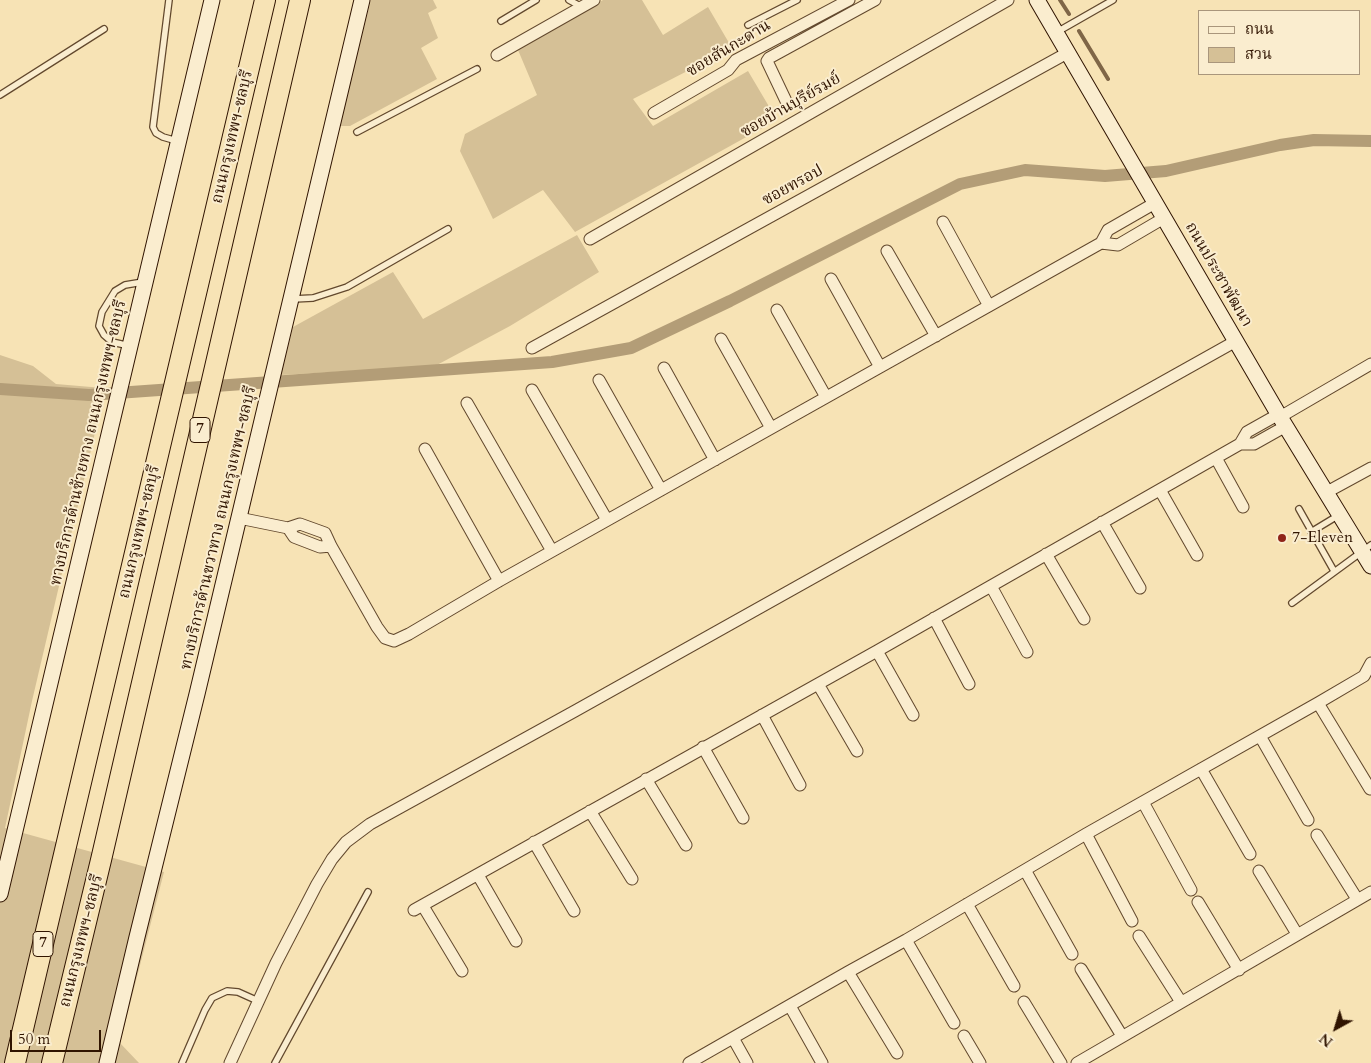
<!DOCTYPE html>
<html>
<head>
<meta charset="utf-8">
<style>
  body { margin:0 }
  #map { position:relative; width:1371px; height:1063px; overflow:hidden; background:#f7e3b5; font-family:Cardo,"Noto Serif Thai",serif }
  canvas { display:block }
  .legend { position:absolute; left:1198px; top:10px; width:162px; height:65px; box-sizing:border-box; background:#faedcf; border:1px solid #a9967c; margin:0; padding:6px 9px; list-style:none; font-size:15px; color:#301400 }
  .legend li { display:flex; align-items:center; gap:10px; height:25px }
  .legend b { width:25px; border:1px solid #a9967c }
  .north { position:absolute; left:1311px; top:1003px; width:50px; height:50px; -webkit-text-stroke:4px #faedcf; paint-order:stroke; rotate:219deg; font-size:14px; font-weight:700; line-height:20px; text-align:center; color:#301400 }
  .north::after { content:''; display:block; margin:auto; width:18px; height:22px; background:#301400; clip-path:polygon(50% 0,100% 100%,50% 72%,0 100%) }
  .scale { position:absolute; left:10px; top:1030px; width:91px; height:22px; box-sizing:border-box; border:2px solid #301400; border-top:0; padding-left:6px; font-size:15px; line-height:18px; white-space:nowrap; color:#301400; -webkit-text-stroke:4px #faedcf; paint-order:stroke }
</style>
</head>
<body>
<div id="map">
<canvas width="1371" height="1063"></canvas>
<ul class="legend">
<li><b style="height:6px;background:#faedcf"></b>ถนน</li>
<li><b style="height:14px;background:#d5c096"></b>สวน</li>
</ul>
<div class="north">N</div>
<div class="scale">50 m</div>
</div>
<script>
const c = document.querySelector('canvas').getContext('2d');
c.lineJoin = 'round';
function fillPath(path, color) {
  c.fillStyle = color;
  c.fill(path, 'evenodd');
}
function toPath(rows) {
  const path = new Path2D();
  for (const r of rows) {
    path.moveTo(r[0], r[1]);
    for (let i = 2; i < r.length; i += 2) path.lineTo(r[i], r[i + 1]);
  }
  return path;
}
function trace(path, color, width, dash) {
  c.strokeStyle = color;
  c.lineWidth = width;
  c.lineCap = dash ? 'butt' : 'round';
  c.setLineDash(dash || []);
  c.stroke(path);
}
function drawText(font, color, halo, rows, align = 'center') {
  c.font = font + ' Cardo,"Noto Serif Thai",serif';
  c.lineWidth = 4;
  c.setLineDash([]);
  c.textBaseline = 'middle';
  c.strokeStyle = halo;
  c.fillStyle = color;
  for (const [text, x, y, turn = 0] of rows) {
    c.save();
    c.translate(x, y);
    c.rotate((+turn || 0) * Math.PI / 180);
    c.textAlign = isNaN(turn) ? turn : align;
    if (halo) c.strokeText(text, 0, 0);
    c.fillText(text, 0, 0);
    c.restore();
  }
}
fillPath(toPath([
  [371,0,433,0,437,8,428,13,438,38,421,48,437,79,350,126,339,126],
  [603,0,642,0,663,35,708,7,732,48,633,99,653,126,748,71,777,120,575,232,543,190,493,219,460,151,465,134,537,95,518,50],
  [577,235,599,272,510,326,435,366,281,375,293,327,393,272,423,319],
  [0,355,33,366,56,384,103,388,94,437,32,701,5,828,164,872,120,1043,139,1063,0,1063]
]), '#d5c096');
trace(toPath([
  [1060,0,1069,14],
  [1079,31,1108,79]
]), '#7f6647', 4);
trace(toPath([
  [0,389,89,395,552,362,631,348,730,301,960,184,1025,170,1105,176,1166,171,1280,145,1314,140,1371,141]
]), '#b39d77', 12);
const lane = toPath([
  [169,0,153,127,156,133,163,137,177,141],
  [569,0,582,7],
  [501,21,536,0],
  [748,25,797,0],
  [1057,32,1113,0],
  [0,95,104,29],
  [357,132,477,69],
  [293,299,313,298,347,287,448,229],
  [130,346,112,342,104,335,99,326,102,312,115,291,125,285,143,282],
  [1299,509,1334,571],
  [1311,532,1339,515],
  [1292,603,1371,545],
  [182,1063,205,1010,212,998,227,991,238,992,258,1001],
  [275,1063,368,892]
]);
const street = toPath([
  [497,55,594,0],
  [786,101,767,61,769,58,875,0],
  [654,113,728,70,736,60,849,0],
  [943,222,989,306],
  [590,239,1008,0],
  [1101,243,1118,245,1164,218],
  [887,251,936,336],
  [831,279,880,367],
  [777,310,826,397],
  [721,339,771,428],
  [532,348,1069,52],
  [664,368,715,460],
  [599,380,661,490],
  [532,390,607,520],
  [467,403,552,551],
  [1280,417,1371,364],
  [1240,444,1254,444,1286,426],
  [425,449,499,581],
  [1216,458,1243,507],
  [1160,490,1197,555],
  [1327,492,1371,468],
  [239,518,288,528,300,524,325,533,331,546,377,627,385,638,394,641,409,634,499,581,1101,243,1108,230,1155,203],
  [1102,522,1140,588],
  [288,528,294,537,320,547,331,546],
  [1046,554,1084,619],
  [991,586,1027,652],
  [934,618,969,684],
  [877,651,913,715],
  [818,684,857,751],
  [1318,703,1370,789],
  [762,715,800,785],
  [1260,736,1308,820],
  [703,747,743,818],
  [1201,769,1250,854],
  [646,779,686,845],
  [1143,802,1191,890],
  [590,811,632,879],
  [1086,834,1132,921],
  [1317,835,1357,899],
  [534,842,574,911],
  [1025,870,1072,954],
  [1259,871,1297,934],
  [478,875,516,941],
  [1198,902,1239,970],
  [967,904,1014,986],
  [423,906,462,971],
  [414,910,877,651,1240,444,1247,432,1279,414],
  [1139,936,1181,1002],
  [906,940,954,1023],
  [1081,969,1122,1036],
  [848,972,897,1053],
  [1024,1002,1061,1063],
  [790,1006,822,1063],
  [964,1036,980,1063],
  [733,1038,747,1063],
  [230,1063,276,963,317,884,332,859,346,842,370,824,575,711,1236,341],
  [689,1063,848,972,906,940,1086,834,1318,703,1364,676,1371,663],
  [1077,1063,1371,892]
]);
const secondary = toPath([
  [1037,0,1280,417,1371,566],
  [0,894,212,0],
  [107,1063,137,937,197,694,362,0]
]);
const highway = toPath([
  [15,1063,265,0],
  [52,1063,101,860,300,0]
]);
trace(lane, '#62482d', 8);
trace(street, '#62482d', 13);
trace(secondary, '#301400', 17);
trace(highway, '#301400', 22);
trace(lane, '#faedcf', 5.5);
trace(street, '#faedcf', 11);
trace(secondary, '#faedcf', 15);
trace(highway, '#f7e3b5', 20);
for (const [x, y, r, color] of [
  [1282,538,5,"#8f2418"]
]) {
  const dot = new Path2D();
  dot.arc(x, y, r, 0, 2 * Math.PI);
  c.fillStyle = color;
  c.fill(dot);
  trace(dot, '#faedcf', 2);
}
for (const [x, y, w] of [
  [200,430,20],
  [43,944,20]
]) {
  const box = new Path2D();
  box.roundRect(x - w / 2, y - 12.5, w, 25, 4);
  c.fillStyle = '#faedcf';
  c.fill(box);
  trace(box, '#301400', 1);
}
drawText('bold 15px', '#301400', null, [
  ["7",200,430],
  ["7",43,944]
]);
drawText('16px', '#301400', '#faedcf', [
  ["ซอยสันกะดาน",729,49,-31],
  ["ซอยบ้านบุรีย์รมย์",791,106,-30],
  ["ถนนกรุงเทพฯ-ชลบุรี",233,137,-77],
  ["ซอยทรอป",793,186,-29],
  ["ถนนประชาพัฒนา",1218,275,60],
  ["ทางบริการด้านซ้ายทาง ถนนกรุงเทพฯ-ชลบุรี",89,443,-77],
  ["ทางบริการด้านขวาทาง ถนนกรุงเทพฯ-ชลบุรี",219,528,-77],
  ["ถนนกรุงเทพฯ-ชลบุรี",140,532,-77],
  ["ถนนกรุงเทพฯ-ชลบุรี",82,941,-76]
]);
drawText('16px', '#301400', '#faedcf', [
  ["7-Eleven",1292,538]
], 'left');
</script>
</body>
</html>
